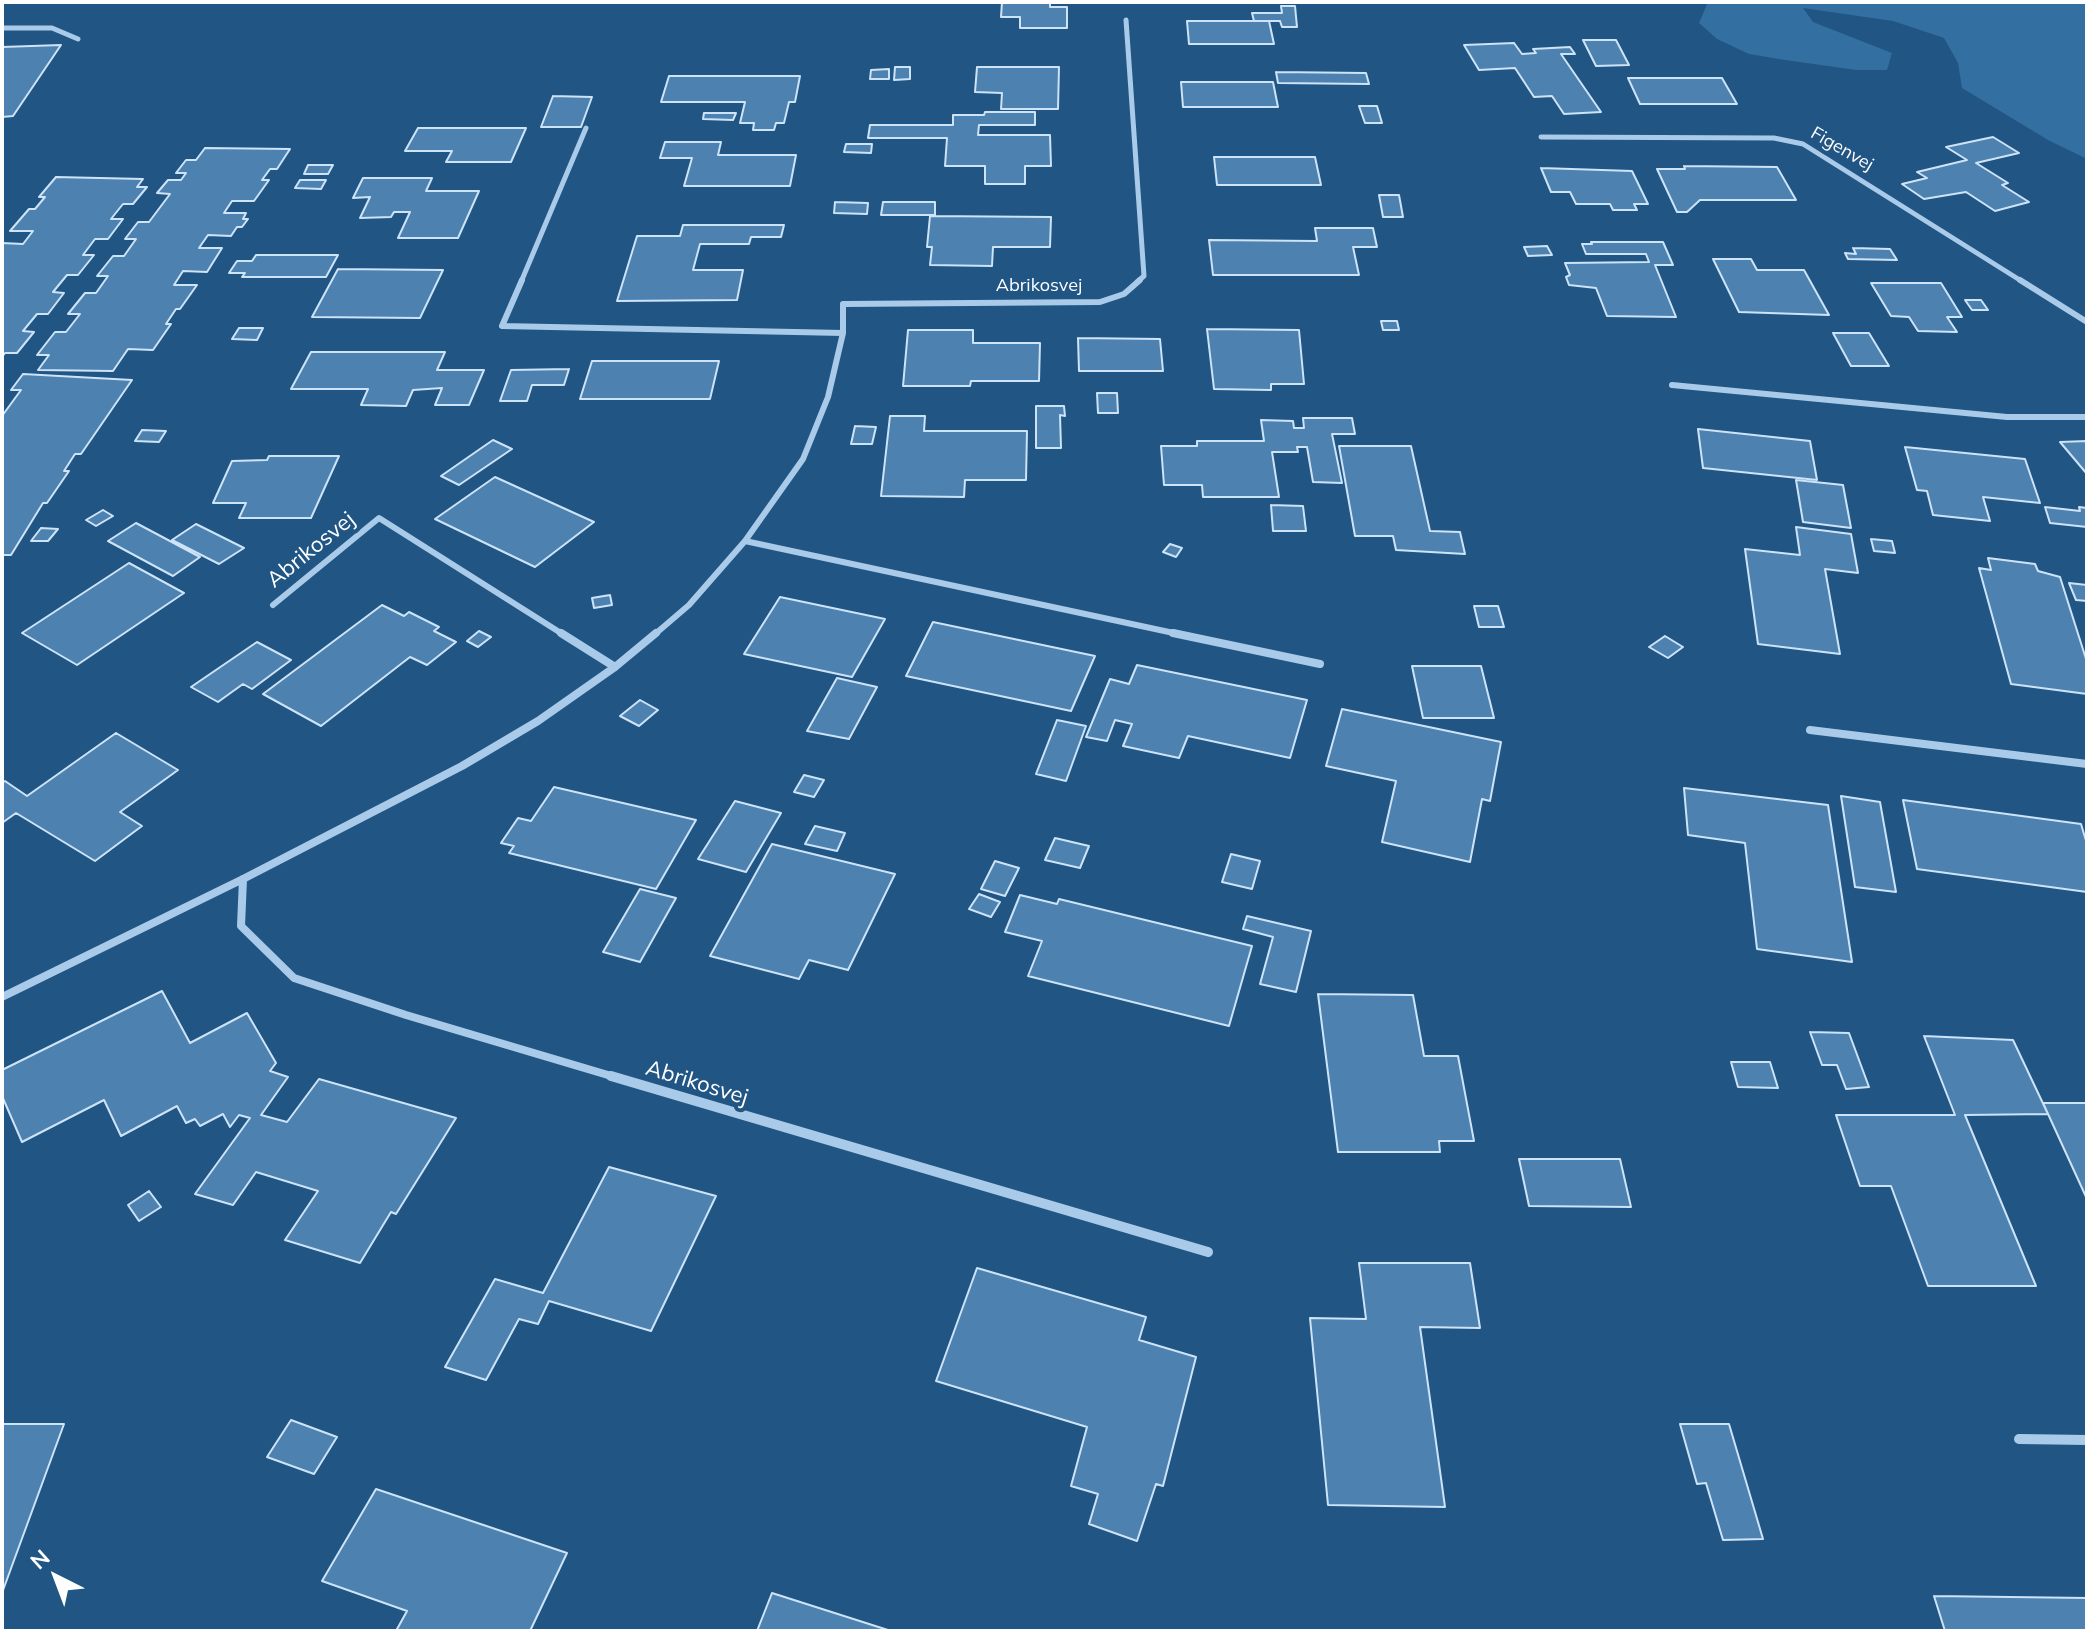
<!DOCTYPE html>
<html>
<head>
<meta charset="utf-8">
<style>
  body { margin:0 }
  #map { position:relative; width:2089px; height:1633px; overflow:hidden; background:#205584; font-family:Mulish,sans-serif }
  canvas { display:block }
  .frame { position:absolute; inset:0; border:4px solid #fff; pointer-events:none }
  .north { position:absolute; left:16px; top:1537px; width:80px; height:80px; -webkit-text-stroke:6px #205584; paint-order:stroke; rotate:318deg; font-size:22px; font-weight:700; line-height:32px; text-align:center; color:#fff }
  .north::after { content:''; display:block; margin:auto; width:28px; height:36px; background:#fff; clip-path:polygon(50% 0,100% 100%,50% 72%,0 100%) }
</style>
</head>
<body>
<div id="map">
<canvas width="2089" height="1633"></canvas>
<div class="frame"></div>
<div class="north">N</div>
</div>
<script>
const c = document.querySelector('canvas').getContext('2d');
c.lineJoin = 'round';
function fillPath(path, color) {
  c.fillStyle = color;
  c.fill(path, 'evenodd');
}
function toPath(rows) {
  const path = new Path2D();
  for (const r of rows) {
    path.moveTo(r[0], r[1]);
    for (let i = 2; i < r.length; i += 2) path.lineTo(r[i], r[i + 1]);
  }
  return path;
}
function trace(path, color, width, dash) {
  c.strokeStyle = color;
  c.lineWidth = width;
  c.lineCap = dash ? 'butt' : 'round';
  c.setLineDash(dash || []);
  c.stroke(path);
}
function drawText(font, color, halo, rows, align = 'center') {
  c.font = font + ' Mulish,sans-serif';
  c.lineWidth = 8;
  c.setLineDash([]);
  c.textBaseline = 'middle';
  c.strokeStyle = halo;
  c.fillStyle = color;
  for (const [text, x, y, turn = 0] of rows) {
    c.save();
    c.translate(x, y);
    c.rotate((+turn || 0) * Math.PI / 180);
    c.textAlign = isNaN(turn) ? turn : align;
    if (halo) c.strokeText(text, 0, 0);
    c.fillText(text, 0, 0);
    c.restore();
  }
}
fillPath(toPath([
  [1708,2,2087,2,2087,159,2048,140,1962,88,1958,63,1944,38,1893,21,1803,8,1813,22,1892,53,1887,70,1856,70,1785,60,1749,54,1717,39,1699,23]
]), '#346fa1');
const building = toPath([
  [1002,2,1050,2,1050,7,1067,7,1067,28,1020,28,1020,17,1001,17,1002,2],
  [1281,6,1295,6,1297,27,1282,27,1280,21,1254,21,1252,13,1282,13,1281,6],
  [1187,21,1269,21,1274,44,1189,44,1187,21],
  [1583,40,1616,40,1629,65,1596,66,1583,40],
  [1514,43,1522,54,1536,53,1533,49,1570,47,1575,54,1561,54,1601,112,1564,114,1552,96,1534,97,1515,68,1479,70,1464,45,1514,43],
  [61,45,13,116,2,117,2,47,61,45],
  [895,67,910,67,910,79,894,80,895,67],
  [977,67,1059,67,1058,109,1001,109,1002,93,975,92,977,67],
  [889,69,889,79,870,79,871,70,889,69],
  [1276,72,1366,73,1369,84,1278,83,1276,72],
  [669,76,800,76,795,102,789,102,784,123,776,123,774,130,753,130,754,123,740,123,745,102,661,102,669,76],
  [1628,78,1722,78,1737,104,1640,104,1628,78],
  [1181,82,1273,82,1278,107,1183,107,1181,82],
  [553,96,592,97,581,127,541,127,553,96],
  [1359,106,1377,106,1382,123,1365,123,1359,106],
  [985,112,1035,112,1035,125,979,125,978,135,1050,135,1051,166,1025,166,1025,184,985,184,985,166,945,166,947,138,868,138,870,125,953,125,953,115,984,115,985,112],
  [704,113,736,113,733,120,703,119,704,113],
  [418,128,526,128,511,162,446,162,452,151,405,151,418,128],
  [1993,137,2019,153,1976,163,2008,183,2002,185,2029,202,1995,211,1966,192,1924,199,1902,184,1927,178,1917,172,1967,160,1946,147,1993,137],
  [665,142,721,142,718,155,796,155,790,186,684,186,692,158,660,158,665,142],
  [846,144,872,144,871,153,844,152,846,144],
  [205,148,290,149,277,169,270,169,262,180,269,180,254,201,232,201,224,213,246,213,243,219,248,219,242,227,237,227,231,236,208,235,199,248,222,248,207,272,183,271,174,285,197,285,180,309,176,309,166,324,171,324,153,350,128,349,113,371,38,370,49,355,37,355,55,332,66,332,80,314,68,314,85,293,96,293,108,276,97,276,113,256,124,256,136,239,125,239,138,222,149,222,170,194,157,193,168,180,181,180,186,173,176,173,186,160,196,160,205,148],
  [1214,157,1315,157,1321,185,1217,185,1214,157],
  [308,165,333,165,328,174,304,174,308,165],
  [1684,166,1777,167,1796,200,1700,200,1687,212,1677,212,1657,169,1685,169,1684,166],
  [1541,168,1632,171,1648,204,1634,204,1637,210,1613,210,1610,204,1576,204,1570,192,1551,192,1541,168],
  [56,177,143,179,137,187,147,187,133,204,123,204,111,219,123,219,108,239,95,239,83,255,94,255,78,275,67,275,53,292,64,293,48,314,37,314,23,331,34,332,17,353,5,353,2,357,2,243,23,244,33,231,10,231,29,209,35,209,45,197,39,197,56,177],
  [363,178,432,178,426,191,479,191,458,238,398,238,410,212,394,212,391,217,360,218,370,197,353,198,363,178],
  [300,180,326,180,321,189,295,188,300,180],
  [1379,195,1399,195,1403,217,1383,217,1379,195],
  [835,202,868,203,867,214,834,213,835,202],
  [883,202,935,202,935,215,881,215,883,202],
  [930,216,1051,217,1050,247,993,247,992,266,930,265,932,247,927,247,930,216],
  [683,225,784,225,781,237,751,237,749,244,700,244,693,270,743,270,737,300,617,301,637,236,680,236,683,225],
  [1315,228,1373,228,1377,247,1353,247,1359,275,1213,275,1209,240,1317,241,1315,228],
  [1591,242,1663,242,1673,265,1655,265,1676,317,1607,316,1596,288,1569,285,1566,277,1570,275,1565,263,1649,262,1646,254,1586,254,1582,244,1592,244,1591,242],
  [1547,246,1552,255,1528,256,1524,247,1547,246],
  [1853,248,1890,249,1897,260,1848,259,1845,253,1856,254,1853,248],
  [256,255,338,255,326,277,242,277,245,273,229,273,237,261,252,261,256,255],
  [1713,259,1751,259,1757,270,1804,270,1829,315,1739,312,1713,259],
  [338,269,443,270,420,318,312,317,338,269],
  [1871,283,1941,283,1962,317,1947,317,1957,332,1918,331,1909,317,1891,316,1871,283],
  [1965,300,1981,300,1988,310,1972,310,1965,300],
  [1381,321,1397,321,1399,330,1383,330,1381,321],
  [239,328,263,328,257,340,232,339,239,328],
  [1207,329,1299,330,1304,384,1271,384,1271,390,1214,389,1207,329],
  [908,330,973,330,973,343,1040,343,1039,381,971,381,970,386,903,386,908,330],
  [1833,333,1869,333,1889,366,1851,366,1833,333],
  [1078,338,1160,339,1163,371,1079,371,1078,338],
  [311,352,445,352,437,370,484,370,469,405,435,405,442,388,413,390,406,406,361,405,368,389,291,389,311,352],
  [592,361,719,361,710,399,580,399,592,361],
  [569,369,564,385,532,385,527,401,500,401,511,370,569,369],
  [23,374,132,380,81,454,75,454,64,471,69,471,47,503,43,503,11,555,2,555,2,416,21,390,11,390,23,374],
  [1097,393,1117,393,1118,413,1098,413,1097,393],
  [1036,406,1064,406,1065,416,1060,415,1061,448,1036,448,1036,406],
  [890,416,925,416,924,431,1027,431,1026,480,965,480,964,497,881,496,890,416],
  [1303,418,1352,418,1355,434,1332,434,1342,483,1313,482,1307,447,1297,447,1298,452,1272,452,1279,497,1203,497,1202,485,1164,485,1161,446,1197,446,1197,441,1264,441,1261,420,1293,421,1294,428,1304,428,1303,418],
  [855,426,876,427,872,444,851,444,855,426],
  [1698,429,1810,441,1817,480,1703,468,1698,429],
  [142,430,166,431,159,442,135,441,142,430],
  [493,440,512,449,459,485,441,476,493,440],
  [2087,441,2087,474,2060,442,2087,441],
  [1339,446,1411,446,1430,531,1460,532,1465,554,1396,550,1393,536,1355,536,1339,446],
  [1905,447,2025,459,2040,503,1983,497,1990,521,1933,515,1927,491,1917,490,1905,447],
  [269,456,339,456,311,518,239,518,246,503,213,503,232,461,267,460,269,456],
  [495,477,594,522,535,567,435,519,495,477],
  [1796,480,1843,485,1851,528,1803,522,1796,480],
  [1271,505,1303,506,1306,531,1273,531,1271,505],
  [2045,507,2080,511,2079,507,2087,508,2087,527,2050,523,2045,507],
  [103,510,113,516,96,526,86,520,103,510],
  [136,523,200,557,173,576,108,541,136,523],
  [196,524,244,548,219,564,172,540,196,524],
  [1796,527,1851,534,1858,573,1825,569,1840,654,1758,644,1745,549,1800,555,1796,527],
  [41,528,58,529,48,541,31,541,41,528],
  [1871,539,1892,541,1895,553,1874,551,1871,539],
  [1170,544,1182,548,1176,557,1163,552,1170,544],
  [1988,558,2035,564,2038,571,2060,577,2087,662,2087,694,2011,684,1979,568,1991,570,1988,558],
  [129,563,184,593,77,665,22,633,129,563],
  [2069,583,2087,585,2087,601,2076,600,2069,583],
  [610,595,612,605,594,608,592,598,610,595],
  [780,597,885,619,852,677,744,654,780,597],
  [382,605,404,616,409,612,439,627,434,631,456,642,427,665,410,657,321,726,263,694,382,605],
  [1474,606,1498,606,1504,627,1479,627,1474,606],
  [933,622,1095,656,1071,711,906,676,933,622],
  [479,631,491,637,478,647,467,641,479,631],
  [1665,636,1683,647,1668,658,1649,647,1665,636],
  [257,642,291,660,252,689,243,684,218,702,191,687,257,642],
  [1137,665,1307,700,1290,758,1188,736,1179,758,1123,746,1132,724,1115,720,1107,741,1086,737,1110,679,1129,684,1137,665],
  [1412,666,1481,666,1494,718,1423,718,1412,666],
  [837,678,877,687,849,739,807,731,837,678],
  [640,700,658,710,639,726,620,716,640,700],
  [1342,709,1501,742,1490,801,1482,799,1470,862,1382,842,1396,781,1326,766,1342,709],
  [1057,720,1086,726,1066,781,1036,774,1057,720],
  [116,733,178,770,120,812,142,826,95,861,16,813,2,823,2,783,5,781,27,796,116,733],
  [804,775,824,780,814,797,794,792,804,775],
  [554,787,696,820,656,889,509,853,514,846,501,843,518,818,531,821,554,787],
  [1684,788,1828,805,1852,962,1757,949,1745,843,1688,835,1684,788],
  [1841,796,1880,802,1896,892,1855,887,1841,796],
  [1903,800,2081,824,2087,844,2087,892,1917,869,1903,800],
  [735,801,781,813,746,872,698,859,735,801],
  [815,826,845,833,837,851,805,844,815,826],
  [1055,838,1089,846,1080,868,1045,860,1055,838],
  [772,844,895,874,848,970,809,960,799,979,710,956,772,844],
  [1231,854,1260,861,1252,889,1222,882,1231,854],
  [995,861,1019,868,1005,896,981,889,995,861],
  [640,889,676,898,640,962,603,952,640,889],
  [979,894,1000,902,991,917,969,909,979,894],
  [1020,895,1057,904,1059,899,1252,946,1229,1026,1028,976,1042,941,1005,932,1020,895],
  [1247,916,1311,931,1296,992,1260,984,1273,937,1243,929,1247,916],
  [162,991,190,1043,247,1013,276,1063,270,1071,288,1077,261,1115,287,1122,319,1079,456,1118,396,1214,391,1212,360,1263,285,1240,318,1191,256,1172,233,1205,195,1194,250,1118,239,1115,230,1127,223,1114,200,1126,195,1119,186,1123,177,1106,121,1136,104,1100,22,1142,2,1096,2,1070,162,991],
  [1318,994,1413,995,1424,1056,1458,1056,1474,1141,1439,1141,1440,1152,1338,1152,1318,994],
  [1810,1032,1849,1033,1869,1087,1846,1089,1837,1065,1822,1065,1810,1032],
  [1924,1036,2013,1040,2048,1114,1965,1115,2036,1286,1928,1286,1891,1186,1860,1186,1836,1115,1955,1115,1924,1036],
  [1731,1062,1770,1062,1778,1088,1738,1087,1731,1062],
  [2043,1103,2087,1103,2087,1199,2043,1103],
  [1519,1159,1620,1159,1631,1207,1529,1206,1519,1159],
  [609,1167,716,1196,651,1331,549,1301,538,1324,519,1319,486,1380,445,1367,495,1279,543,1293,609,1167],
  [149,1191,161,1207,139,1221,128,1205,149,1191],
  [1359,1263,1470,1263,1480,1328,1420,1327,1445,1507,1328,1505,1310,1318,1366,1319,1359,1263],
  [977,1268,1146,1317,1139,1340,1196,1357,1163,1486,1156,1484,1137,1541,1089,1524,1098,1494,1071,1486,1087,1427,936,1381,977,1268],
  [291,1420,337,1437,314,1474,267,1457,291,1420],
  [2,1424,64,1424,2,1593,2,1424],
  [1680,1424,1729,1424,1763,1539,1723,1540,1706,1483,1697,1484,1680,1424],
  [376,1489,567,1553,530,1631,396,1631,407,1611,322,1581,376,1489],
  [772,1593,891,1631,757,1631,772,1593],
  [1934,1596,2087,1598,2087,1631,1945,1631,1934,1596]
]);
fillPath(building, '#4d81af');
trace(building, '#cde3f7', 2);
trace(toPath([
  [1126,20,1144,276,1137,282],
  [2,28,52,28,78,39],
  [1541,137,1774,138,1803,144,2023,282],
  [521,282,586,128]
]), '#a9cbe9', 5);
trace(toPath([
  [522,280,502,326,843,333],
  [2020,280,2087,322],
  [1672,385,2007,417,2087,417],
  [745,541,1183,635],
  [273,605,379,518,564,635],
  [654,635,689,605,745,541,803,459,828,397,843,333,843,304,1100,302,1124,294,1140,280]
]), '#a9cbe9', 6);
trace(toPath([
  [561,633,615,667],
  [1173,633,1320,664],
  [1810,730,2087,764],
  [243,879,241,926,294,978,406,1015,618,1078],
  [2,997,243,879,462,766,538,721,615,667,656,633]
]), '#a9cbe9', 8);
trace(toPath([
  [611,1076,1208,1252],
  [2019,1439,2087,1440]
]), '#a9cbe9', 10);
drawText('18px', '#fff', '#205584', [
  ["Figenvej",1842,149,30],
  ["Abrikosvej",1039,286]
]);
drawText('22px', '#fff', '#205584', [
  ["Abrikosvej",311,550,-39],
  ["Abrikosvej",697,1083,17]
]);
</script>
</body>
</html>
